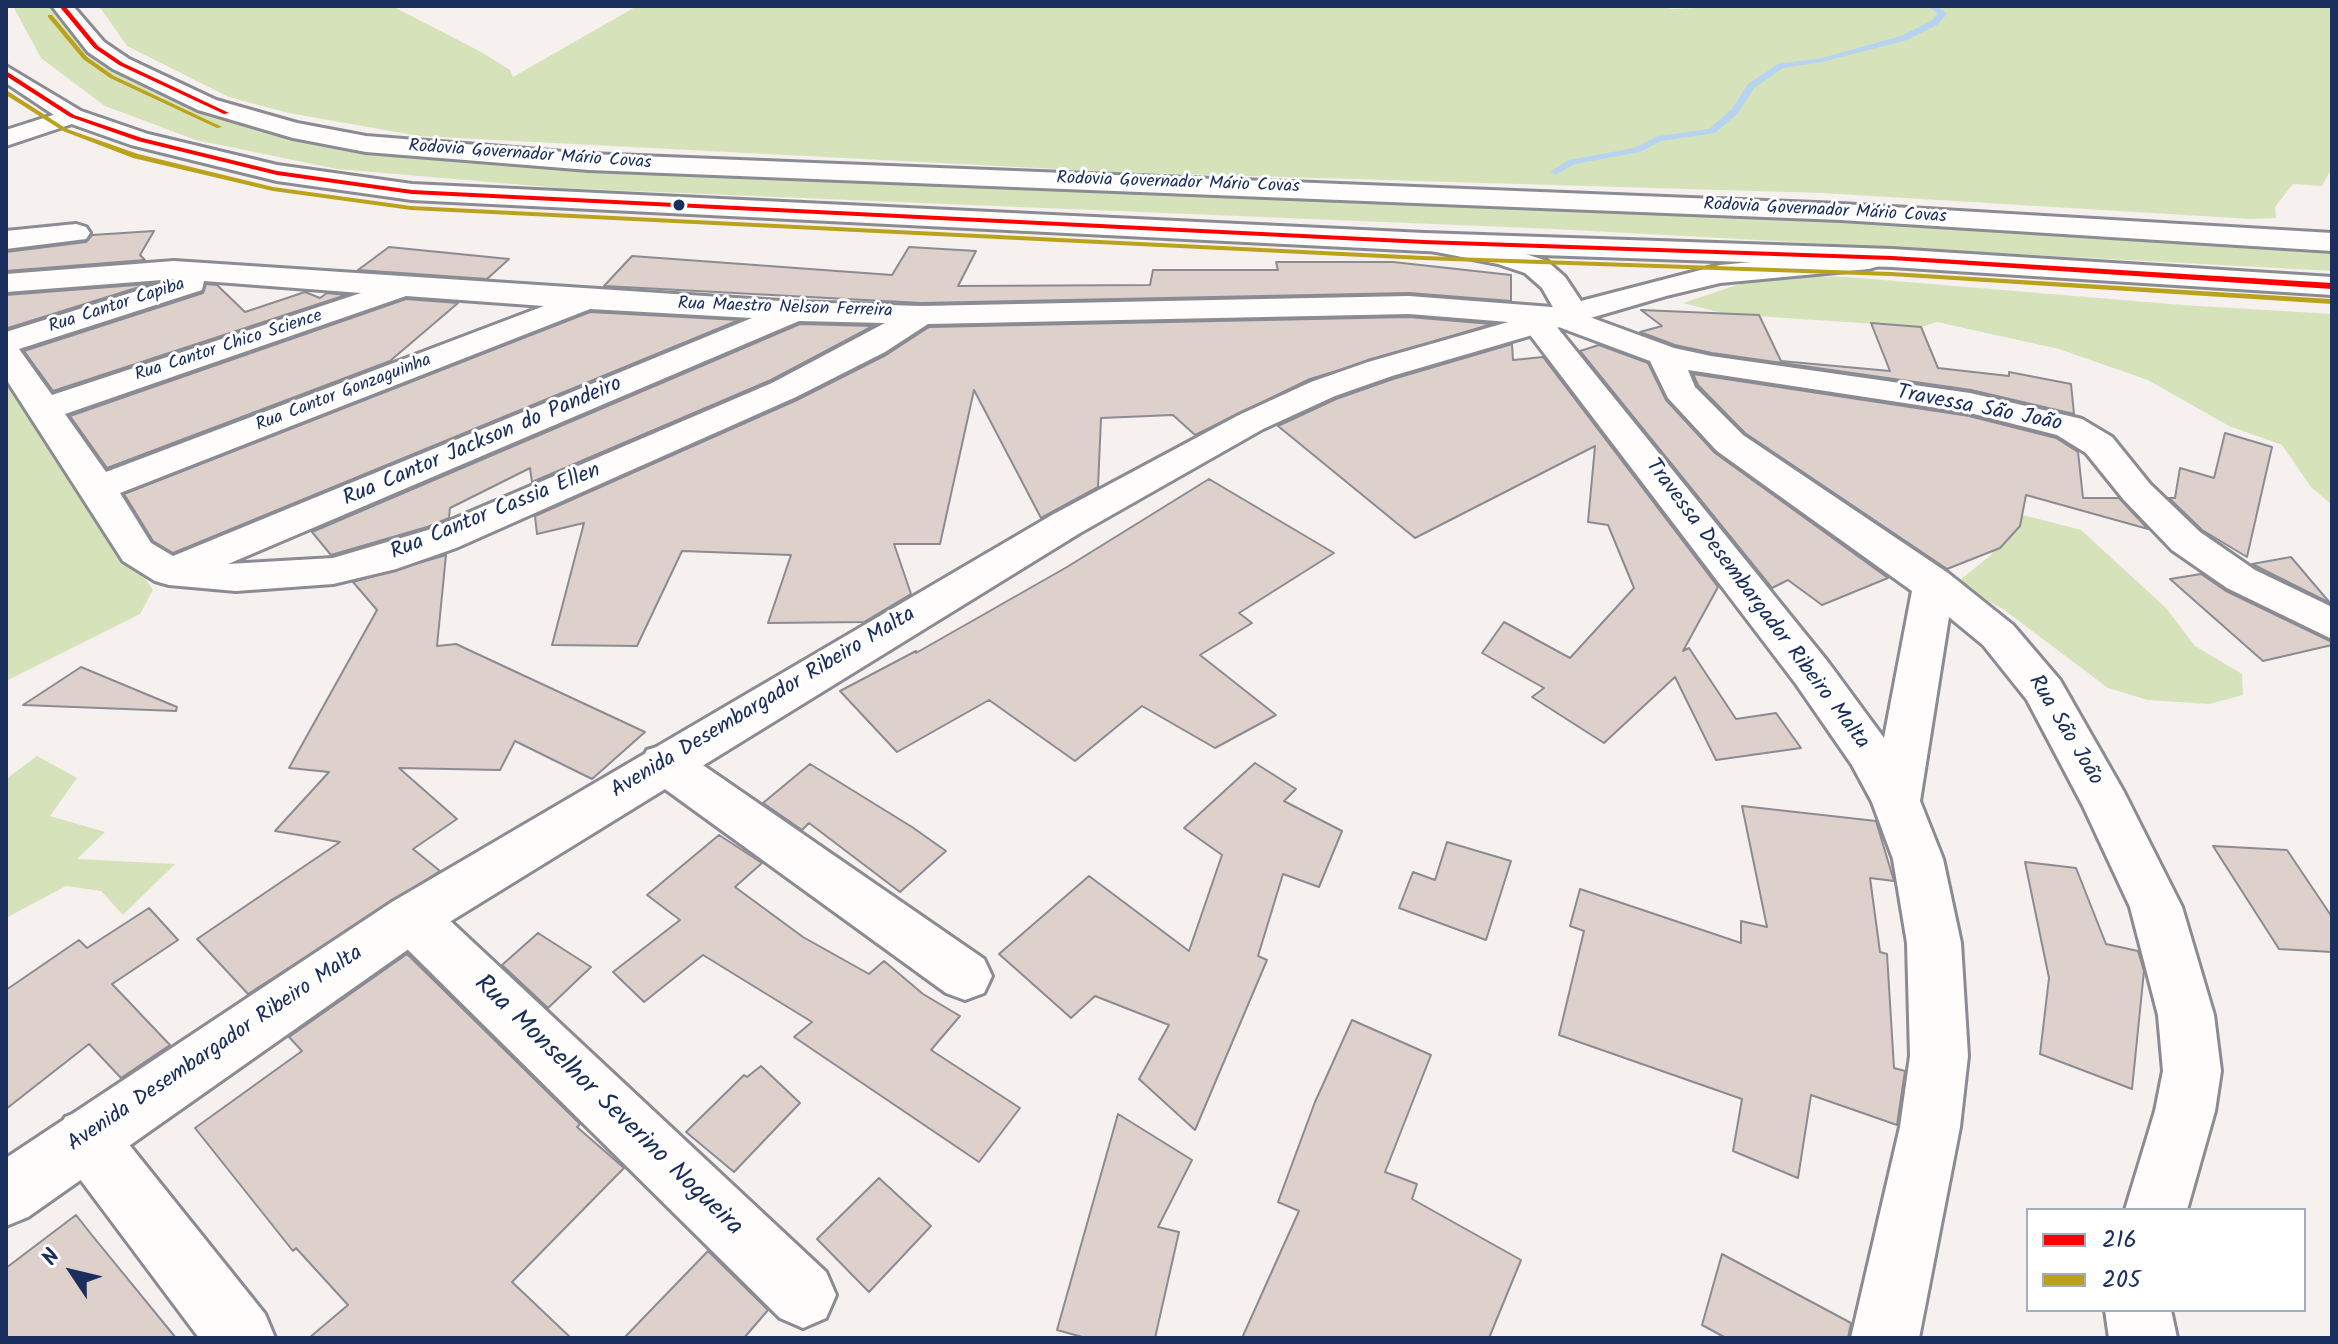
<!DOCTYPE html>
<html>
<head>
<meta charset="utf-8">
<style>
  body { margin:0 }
  #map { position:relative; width:2338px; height:1344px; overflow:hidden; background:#f6f0ee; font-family:Kalam,sans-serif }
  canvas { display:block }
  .frame { position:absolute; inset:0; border:8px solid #1b2f5e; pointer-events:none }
  .legend { position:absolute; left:2026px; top:1208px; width:280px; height:104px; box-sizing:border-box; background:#fff; border:2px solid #a4acbf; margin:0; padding:10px 14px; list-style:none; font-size:24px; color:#1b2f5e }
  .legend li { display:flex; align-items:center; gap:16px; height:40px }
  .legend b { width:40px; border:2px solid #a4acbf }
  .north { position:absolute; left:32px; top:1232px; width:80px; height:80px; -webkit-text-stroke:6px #fff; paint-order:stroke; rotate:305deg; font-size:22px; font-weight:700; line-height:32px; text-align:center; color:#1b2f5e }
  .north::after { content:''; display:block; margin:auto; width:28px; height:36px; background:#1b2f5e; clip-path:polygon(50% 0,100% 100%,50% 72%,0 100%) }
</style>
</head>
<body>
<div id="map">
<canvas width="2338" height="1344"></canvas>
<div class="frame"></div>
<ul class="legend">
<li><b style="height:10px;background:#f00"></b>216</li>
<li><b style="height:10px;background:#bba21c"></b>205</li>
</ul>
<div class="north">N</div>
</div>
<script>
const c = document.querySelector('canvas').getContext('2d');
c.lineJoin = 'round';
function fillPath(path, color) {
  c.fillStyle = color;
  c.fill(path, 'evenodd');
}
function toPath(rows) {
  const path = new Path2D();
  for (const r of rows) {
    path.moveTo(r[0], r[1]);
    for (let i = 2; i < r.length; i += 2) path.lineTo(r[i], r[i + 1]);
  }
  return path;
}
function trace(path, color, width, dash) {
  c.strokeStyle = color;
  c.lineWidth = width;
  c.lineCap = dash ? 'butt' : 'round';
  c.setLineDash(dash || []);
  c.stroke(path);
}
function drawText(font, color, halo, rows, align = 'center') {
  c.font = font + ' Kalam,sans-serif';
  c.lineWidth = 6;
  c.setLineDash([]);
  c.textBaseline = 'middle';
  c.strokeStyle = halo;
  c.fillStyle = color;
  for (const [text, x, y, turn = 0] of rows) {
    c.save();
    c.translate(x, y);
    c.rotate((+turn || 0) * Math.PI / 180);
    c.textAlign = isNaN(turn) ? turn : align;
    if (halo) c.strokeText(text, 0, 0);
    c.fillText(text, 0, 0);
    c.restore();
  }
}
fillPath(toPath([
  [13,6,73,6,126,74,226,119,294,136,903,179,2324,243,2332,243,2332,271,1554,229,560,188,337,169,196,140,105,106,41,58],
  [99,6,392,6,483,53,510,70,513,77,637,6,1655,6,1673,9,1739,6,2332,6,2332,168,2322,186,2293,184,2275,207,2276,218,2251,219,1823,193,1115,172,419,136,289,113,229,97,127,46],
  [1767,275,1847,277,2182,305,2332,314,2332,505,2311,487,2282,445,2229,426,2148,380,2059,349,1937,322,1921,327,1726,314,1683,303],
  [6,377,153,590,140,614,6,681],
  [2015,513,2081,530,2166,608,2195,646,2242,674,2243,695,2209,704,2148,700,2108,688,2003,609,1980,597,1960,580,1991,555],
  [37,756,77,778,50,816,105,832,77,859,175,864,123,915,101,891,66,886,6,918,6,779]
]), '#d6e2ba');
fillPath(toPath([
  [1928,6,1937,6,1947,14,1937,25,1907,40,1822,62,1783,68,1754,88,1738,113,1715,133,1661,141,1640,152,1575,164,1555,175,1550,172,1569,160,1634,148,1659,136,1709,129,1732,109,1748,84,1778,64,1822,58,1901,36,1931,21,1938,14,1928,6]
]), '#b6d3f2');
const building = toPath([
  [154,231,140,255,145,260,6,271,6,252,86,242,92,235,154,231],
  [389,247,509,259,487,279,358,270,389,247],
  [909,247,976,251,958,286,1150,285,1153,270,1278,270,1276,262,1393,262,1511,275,1511,301,1409,293,921,303,604,286,632,256,892,275,909,247],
  [149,284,8,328,6,326,6,295,149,284],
  [206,284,217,285,245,312,305,292,320,298,327,293,346,295,53,391,24,351,203,293,206,284],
  [406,299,458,303,390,361,107,468,70,416,406,299],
  [1641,310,1759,315,1781,361,1890,371,1871,323,1921,327,1938,368,2009,376,2009,372,2071,384,2074,414,1971,390,1712,353,1675,345,1640,332,1662,326,1641,310],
  [590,312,739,320,173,553,153,541,124,494,590,312],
  [1409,317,1492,324,1310,379,1195,435,1173,415,1101,418,1098,487,1041,518,974,390,940,544,894,544,911,594,864,622,768,623,791,555,682,551,637,646,552,645,584,523,537,534,535,516,797,400,886,355,929,327,1409,317],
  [800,324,873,326,771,380,532,482,530,468,450,508,449,518,427,527,331,555,312,532,800,324],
  [1512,344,1513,360,1543,357,1718,587,1683,651,1689,648,1736,719,1776,713,1801,748,1716,760,1675,677,1604,743,1532,697,1544,688,1482,653,1504,622,1570,658,1634,588,1608,525,1588,522,1595,446,1415,538,1278,426,1336,399,1393,379,1512,344],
  [1599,345,1648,363,1666,400,1715,453,1888,578,1822,605,1788,580,1772,588,1580,351,1599,345],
  [1693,374,1969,416,2056,438,2078,452,2083,498,2119,498,2148,529,2026,495,2020,526,2000,548,1947,569,1745,433,1698,385,1693,374],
  [2225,433,2272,447,2247,557,2202,530,2169,498,2175,498,2180,468,2214,478,2225,433],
  [1209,479,1334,553,1239,613,1252,623,1200,655,1276,715,1215,748,1142,706,1075,761,989,700,897,752,840,691,916,651,916,653,1067,567,1209,479],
  [446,555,437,646,456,644,645,732,592,779,515,741,500,770,399,768,457,819,413,849,440,871,248,994,197,939,340,842,275,831,329,772,289,768,377,610,353,582,446,555],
  [2291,557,2330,603,2252,564,2291,557],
  [2201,574,2226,591,2332,642,2332,645,2263,661,2170,579,2201,574],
  [81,667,177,707,176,711,23,705,81,667],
  [1255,763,1296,789,1284,801,1342,831,1319,887,1283,874,1258,956,1267,960,1195,1130,1139,1079,1169,1025,1095,996,1071,1018,999,954,1089,876,1189,951,1222,855,1184,828,1255,763],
  [810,764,912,827,946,851,900,892,809,823,802,830,763,803,810,764],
  [1742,806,1876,821,1894,881,1870,878,1880,952,1887,954,1894,1068,1905,1071,1897,1125,1811,1095,1798,1178,1733,1151,1742,1099,1559,1035,1584,931,1570,926,1580,889,1741,943,1741,921,1767,927,1742,806],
  [719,835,762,863,735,887,803,937,869,974,884,961,923,994,960,1016,931,1050,1020,1108,979,1162,794,1037,812,1022,703,955,644,1002,613,972,680,920,647,895,719,835],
  [1447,842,1511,861,1486,940,1399,908,1413,872,1435,880,1447,842],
  [2213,846,2287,850,2332,917,2332,952,2279,949,2213,846],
  [2025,862,2076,868,2106,944,2138,951,2144,971,2132,1089,2040,1054,2049,978,2025,862],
  [149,908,178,940,112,984,170,1045,121,1078,89,1044,6,1109,6,990,79,940,87,948,149,908],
  [538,933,591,967,548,1008,502,965,538,933],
  [407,954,580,1124,577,1127,624,1168,512,1282,571,1338,309,1338,348,1305,296,1248,293,1251,195,1128,302,1051,289,1037,407,954],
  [1352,1020,1431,1055,1385,1172,1417,1184,1412,1199,1521,1260,1489,1338,1242,1338,1299,1211,1278,1202,1315,1102,1352,1020],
  [761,1066,800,1103,734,1172,686,1132,744,1075,747,1077,761,1066],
  [1118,1114,1192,1160,1158,1227,1179,1232,1155,1338,1086,1338,1057,1330,1118,1114],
  [879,1178,931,1226,869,1292,817,1239,879,1178],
  [76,1215,91,1234,176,1338,6,1338,6,1268,76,1215],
  [708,1251,768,1310,744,1338,624,1338,708,1251],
  [1722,1254,1851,1323,1848,1338,1726,1338,1702,1325,1722,1254]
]);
fillPath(building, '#ded1cb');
trace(building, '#8a8b93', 2);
const street = toPath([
  [72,109,84,116,81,121,6,146,6,130,72,109],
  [76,224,86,227,90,233,86,239,6,249,6,231,76,224],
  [174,261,796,302,921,306,1409,296,1565,308,1674,348,1711,356,1970,393,2082,419,2112,437,2150,484,2200,532,2255,570,2332,607,2332,639,2227,588,2172,550,2124,500,2086,453,2057,435,1970,413,1688,370,1695,387,1743,435,1948,573,2013,625,2060,680,2124,792,2182,907,2214,1015,2221,1071,2215,1111,2187,1210,2125,1210,2155,1111,2163,1071,2158,1015,2130,907,2083,806,2027,700,1983,645,1949,617,1920,801,1943,859,1961,943,1968,1056,1960,1127,1919,1338,1851,1338,1900,1127,1910,1056,1907,943,1893,859,1872,802,1852,765,1796,684,1521,323,1409,314,928,324,885,352,796,397,456,548,396,569,333,584,236,591,169,585,155,581,123,561,6,379,6,332,175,279,6,292,6,274,174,261],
  [204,281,361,293,52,395,19,349,202,290,204,281],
  [406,296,544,306,106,472,65,414,406,296],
  [590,309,752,318,173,556,151,543,120,493,590,309],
  [799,321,885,323,772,383,428,530,333,558,228,564,799,321],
  [1556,326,1650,361,1668,398,1717,451,1912,591,1884,738,1828,662,1556,326],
  [664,745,681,750,984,959,992,976,984,993,965,1000,946,993,647,776,640,763,647,750,664,745],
  [411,896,430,902,826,1272,836,1295,826,1318,803,1328,780,1318,392,934,385,918,392,902,411,896],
  [86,1109,107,1117,265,1314,275,1338,199,1338,65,1159,56,1138,65,1117,86,1109],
  [2105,1310,2171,1310,2177,1338,2109,1338,2105,1310]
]);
const secondary = toPath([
  [1431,234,1504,247,1547,261,1565,277,1581,301,1720,265,1869,251,1879,254,1884,260,1879,266,1869,269,1720,283,1666,296,1392,376,1335,396,1263,429,1080,533,430,934,28,1217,6,1226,6,1158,392,902,1052,515,1239,415,1311,382,1368,362,1554,309,1542,288,1525,273,1498,264,1421,249,1416,243,1421,237,1431,234]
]);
const highway = toPath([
  [52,6,73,6,104,42,129,59,216,100,297,123,366,136,589,154,1841,204,2332,233,2332,251,1841,220,589,170,366,152,293,138,198,110,113,69,88,52,52,6],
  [6,66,81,111,148,134,277,165,412,184,1424,233,1892,249,2332,277,2332,295,1892,267,1424,251,412,200,277,181,131,145,63,121,6,83,6,66]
]);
trace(street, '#8a8b93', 6);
trace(secondary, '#8a8b93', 6);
trace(highway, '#8a8b93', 6);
fillPath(street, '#fefdfc');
fillPath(secondary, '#fefdfc');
fillPath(highway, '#fefdfc');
fillPath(toPath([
  [59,6,65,6,98,46,123,63,229,113,224,114,119,65,94,48,59,6],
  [6,71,74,115,142,138,277,171,412,190,1424,240,1892,256,2332,283,2332,289,1892,260,1424,244,412,194,277,175,138,141,70,117,6,76,6,71]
]), '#f00');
fillPath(toPath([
  [48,15,52,15,87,57,114,76,222,127,217,128,110,78,83,59,48,17,48,15],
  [6,90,67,129,138,154,273,187,411,206,1423,256,1891,272,2331,299,2332,304,1891,276,1423,260,411,210,273,191,133,158,63,131,6,95,6,90]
]), '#bba21c');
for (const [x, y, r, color] of [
  [679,205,7,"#1b2f5e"]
]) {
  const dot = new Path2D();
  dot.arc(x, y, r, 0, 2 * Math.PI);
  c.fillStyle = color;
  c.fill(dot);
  trace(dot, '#fff', 3);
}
drawText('18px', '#1b2f5e', '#fff', [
  ["Rodovia Governador Mário Covas",530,156,4],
  ["Rodovia Governador Mário Covas",1178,184,2],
  ["Rodovia Governador Mário Covas",1825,212,3],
  ["Rua Cantor Capiba",117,307,-18],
  ["Rua Maestro Nelson Ferreira",785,309,2],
  ["Rua Cantor Chico Science",229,347,-18],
  ["Rua Cantor Gonzaguinha",344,394,-21]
]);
drawText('22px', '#1b2f5e', '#fff', [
  ["Travessa São João",1979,410,11],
  ["Rua Cantor Jackson do Pandeiro",483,443,-23],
  ["Rua Cantor Cassia Ellen",496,513,-22],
  ["Travessa Desembargador Ribeiro Malta",1756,605,53],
  ["Avenida Desembargador Ribeiro Malta",764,704,-31],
  ["Rua São João",2064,731,59],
  ["Avenida Desembargador Ribeiro Malta",216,1050,-34]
]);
drawText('26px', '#1b2f5e', '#fff', [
  ["Rua Monselhor Severino Nogueira",607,1107,44]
]);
</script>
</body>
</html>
